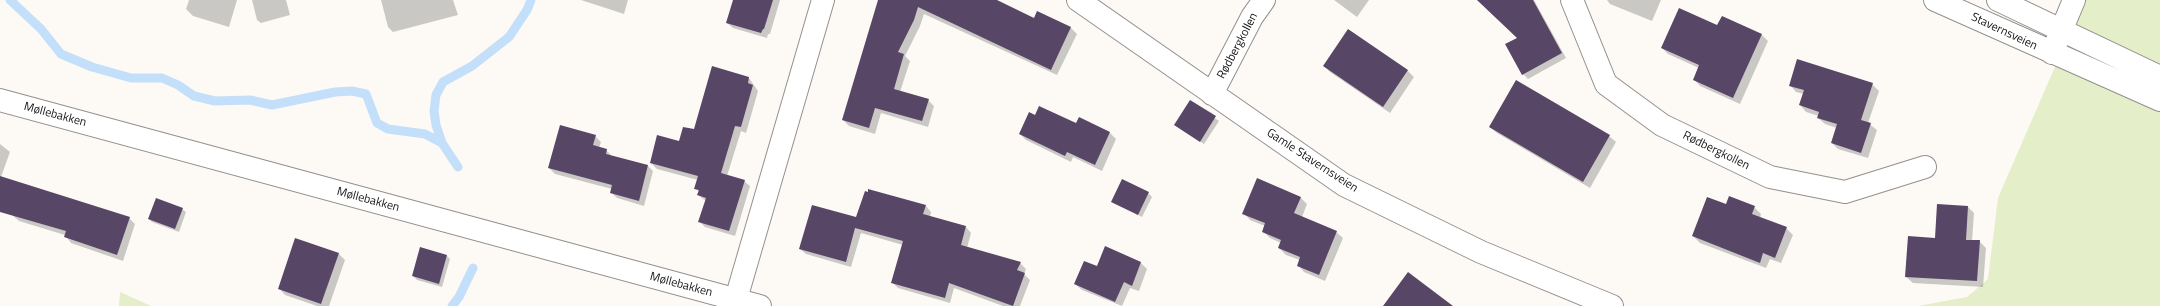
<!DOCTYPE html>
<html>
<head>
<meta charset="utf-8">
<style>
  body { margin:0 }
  canvas { display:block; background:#fdfaf6 }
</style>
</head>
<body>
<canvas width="2160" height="306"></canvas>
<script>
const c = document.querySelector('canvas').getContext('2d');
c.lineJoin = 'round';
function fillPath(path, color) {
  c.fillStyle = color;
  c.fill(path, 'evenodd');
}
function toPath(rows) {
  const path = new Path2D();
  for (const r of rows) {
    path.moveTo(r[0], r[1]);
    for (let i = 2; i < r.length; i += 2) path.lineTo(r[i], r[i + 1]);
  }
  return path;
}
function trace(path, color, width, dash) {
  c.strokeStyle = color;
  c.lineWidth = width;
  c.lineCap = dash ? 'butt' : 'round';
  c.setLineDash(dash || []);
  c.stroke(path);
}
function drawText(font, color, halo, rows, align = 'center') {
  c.font = font + ' "Titillium Web",sans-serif';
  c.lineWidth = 4;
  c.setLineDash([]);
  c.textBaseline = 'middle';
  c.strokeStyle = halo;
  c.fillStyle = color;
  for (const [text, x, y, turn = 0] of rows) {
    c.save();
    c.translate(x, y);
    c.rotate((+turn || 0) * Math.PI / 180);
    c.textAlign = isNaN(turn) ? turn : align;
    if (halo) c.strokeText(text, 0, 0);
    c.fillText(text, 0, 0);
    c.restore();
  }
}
fillPath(toPath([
  [2084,0,2160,0,2160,306,1918,306,1967,297,1988,279,1998,198],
  [120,292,151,306,119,306]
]), '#e4eec9');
fillPath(toPath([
  [189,0,237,0,229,27,193,16,186,9],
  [252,0,286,0,290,15,261,23,257,20],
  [381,0,453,0,458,15,393,32,388,27],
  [581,0,628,0,624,14],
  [734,0,780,0,770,34,768,34,767,38,733,28,727,23],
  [879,0,996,0,1035,19,1038,12,1071,28,1077,34,1057,75,924,14,920,26,905,56,910,61,900,92,928,100,934,106,928,127,881,113,875,134,849,126,843,120],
  [1334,0,1369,0,1357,17],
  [1477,0,1534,0,1566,58,1528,79,1523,74,1518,38],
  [1607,0,1661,0,1652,21,1610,4],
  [1718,27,1762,35,1768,41,1740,104,1700,86,1694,79,1699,68,1668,54,1662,48],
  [1348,30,1408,71,1414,77,1390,113,1330,72,1324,66],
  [749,78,758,91,746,133,741,131,727,176,744,181,750,186,735,236,705,227,699,221,706,201,698,195,699,192,696,189,698,180,657,169,651,163,694,130],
  [1872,84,1879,91,1868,123,1877,130,1868,158,1838,149,1832,143,1837,128,1825,124,1818,118,1819,116,1806,112,1800,105,1804,94,1796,92,1790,85],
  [1190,101,1219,121,1204,144,1175,125],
  [1079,118,1110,133,1116,139,1102,171,1073,157,1071,162,1026,140,1020,134,1077,124],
  [1490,127,1609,136,1616,142,1590,188,1497,133],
  [595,136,601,142,599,148,606,150,612,156,648,166,653,171,644,206,617,198,611,192,612,189,555,174,549,168],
  [0,144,10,152,1,177,129,218,135,224,123,261,71,243,65,235,19,221,12,215,0,211],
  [1148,193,1152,197,1142,217,1112,201],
  [1300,197,1307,204,1302,217,1336,232,1343,238,1325,281,1304,272,1298,265,1300,260,1286,255,1279,248,1281,243,1270,238,1263,231,1265,226,1250,220,1244,213],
  [1730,198,1754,207,1761,214,1760,218,1786,228,1793,235,1781,263,1770,259,1766,268,1700,243,1693,236,1726,205],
  [926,206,931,212,930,217,966,227,971,233,967,248,1020,263,1026,269,1024,274,1030,280,1020,306,1003,306,954,288,950,303,898,288,893,283,903,245,861,233,851,267,806,254,800,249,857,218],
  [1968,207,1974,213,1972,241,1979,241,1986,248,1983,287,1913,283,1906,277,1936,239],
  [182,209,186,212,179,232,152,222,149,219],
  [1106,248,1141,263,1147,269,1139,291,1130,288,1122,306,1082,290,1075,284,1097,267],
  [339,254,345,260,329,306,317,306,285,295,279,288],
  [447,256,450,259,442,287,417,280,413,276]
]), '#0003');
trace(toPath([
  [10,0,41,29,61,54,92,67,131,78,162,78,178,85,194,96,215,101,250,100,272,105,335,92,352,91,366,94,377,123,388,129,425,134,442,143,458,167],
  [442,143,436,125,434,111,436,95,443,82,472,66,509,37,527,10,531,0],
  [452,306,459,297,473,268]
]), '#c3dffa', 9);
fillPath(toPath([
  [733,0,773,0,764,29,763,29,761,33,726,23],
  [878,0,997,0,1034,18,1037,11,1071,27,1051,70,918,7,914,20,898,52,904,54,894,89,929,99,922,121,875,108,869,128,842,120],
  [1477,0,1533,0,1562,53,1522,75,1505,44,1517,38],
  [1679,8,1717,25,1722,16,1762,34,1733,98,1693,80,1699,65,1661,48],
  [1348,29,1408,70,1383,107,1323,66],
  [1797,59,1873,83,1861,120,1871,123,1861,153,1831,143,1837,124,1817,118,1819,112,1799,105,1804,90,1789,86],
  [712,66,749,77,748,83,753,85,741,127,735,126,721,173,745,180,729,231,698,222,706,198,697,195,699,190,694,189,698,176,650,163,657,135,679,141,683,127,694,129],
  [1516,80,1610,135,1583,182,1489,127],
  [1190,100,1216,116,1200,142,1174,125],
  [1039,106,1076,123,1079,117,1110,132,1095,165,1067,152,1065,156,1019,134,1029,112,1035,115],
  [560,125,596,135,593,145,607,149,606,154,648,165,639,201,610,193,612,185,548,168],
  [0,176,130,217,117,255,64,237,66,231,0,212],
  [1257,178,1301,197,1294,213,1337,231,1319,275,1297,266,1300,257,1278,248,1281,240,1262,232,1265,223,1242,214],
  [1122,179,1149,192,1138,215,1111,202],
  [868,189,926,205,923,214,966,226,961,245,1021,262,1017,270,1025,273,1013,306,949,283,945,298,891,283,903,241,855,228,846,262,799,249,812,205,856,217,865,191,868,192],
  [1729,196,1755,206,1752,214,1787,227,1775,258,1763,253,1760,263,1692,236,1707,197,1726,204],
  [156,198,183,208,175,229,148,219],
  [1937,204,1968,206,1966,240,1980,240,1977,281,1905,277,1908,236,1935,238],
  [295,238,339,253,321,304,278,289],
  [1105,246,1141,262,1132,286,1124,282,1115,302,1074,284,1084,261,1097,266],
  [420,247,447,255,439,284,412,276],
  [1408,272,1453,306,1383,306]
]), '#584667');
const minor = toPath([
  [1078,0,1344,185,1481,252,1612,306],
  [1572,0,1606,84,1662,125,1770,177,1845,192,1925,167],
  [2052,53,2074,0],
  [1212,94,1252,17,1264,0],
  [0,100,760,306],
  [736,299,823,0]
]);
const major = toPath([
  [1935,0,2160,100],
  [1998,0,2160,77]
]);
trace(minor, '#94908d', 24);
trace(major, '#94908d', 24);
trace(minor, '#fff', 22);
trace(major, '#fff', 22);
drawText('12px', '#161514', '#fff', [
  ["Stavernsveien",2004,32,25],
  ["Rødbergkollen",1238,46,-62],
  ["Møllebakken",55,115,15],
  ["Rødbergkollen",1716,151,26],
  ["Gamle Stavernsveien",1312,161,33],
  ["Møllebakken",368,200,15],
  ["Møllebakken",681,285,15]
]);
</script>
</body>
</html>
